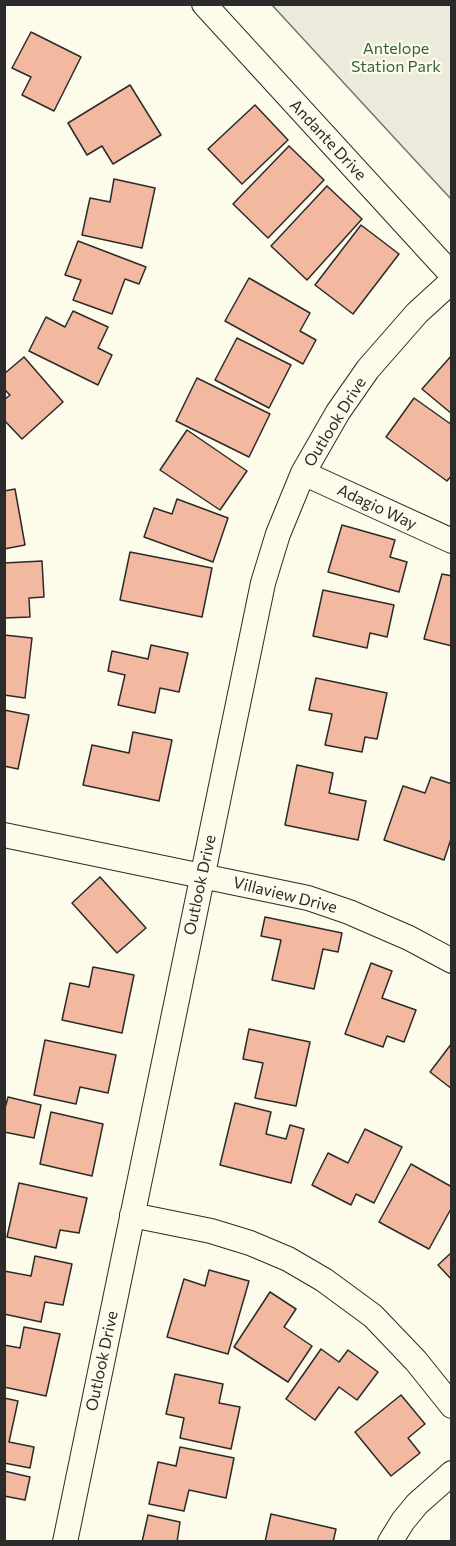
<!DOCTYPE html>
<html>
<head>
<meta charset="utf-8">
<style>
  body { margin:0 }
  #map { position:relative; width:456px; height:1546px; overflow:hidden; background:#fdfbea; font-family:Commissioner,sans-serif }
  canvas { display:block }
  .frame { position:absolute; inset:0; border:6px solid #2b2b2b; pointer-events:none }
</style>
</head>
<body>
<div id="map">
<canvas width="456" height="1546"></canvas>
<div class="frame"></div>
</div>
<script>
const c = document.querySelector('canvas').getContext('2d');
c.lineJoin = 'round';
function fillPath(path, color) {
  c.fillStyle = color;
  c.fill(path, 'evenodd');
}
function toPath(rows) {
  const path = new Path2D();
  for (const r of rows) {
    path.moveTo(r[0], r[1]);
    for (let i = 2; i < r.length; i += 2) path.lineTo(r[i], r[i + 1]);
  }
  return path;
}
function trace(path, color, width, dash) {
  c.strokeStyle = color;
  c.lineWidth = width;
  c.lineCap = dash ? 'butt' : 'round';
  c.setLineDash(dash || []);
  c.stroke(path);
}
function drawText(font, color, halo, rows, align = 'center') {
  c.font = font + ' Commissioner,sans-serif';
  c.lineWidth = 4.5;
  c.setLineDash([]);
  c.textBaseline = 'middle';
  c.strokeStyle = halo;
  c.fillStyle = color;
  for (const [text, x, y, turn = 0] of rows) {
    c.save();
    c.translate(x, y);
    c.rotate((+turn || 0) * Math.PI / 180);
    c.textAlign = isNaN(turn) ? turn : align;
    if (halo) c.strokeText(text, 0, 0);
    c.fillText(text, 0, 0);
    c.restore();
  }
}
const green = toPath([
  [272,5,451,5,451,199,413,158,272,5]
]);
fillPath(green, '#ecebdb');
trace(green, '#74746e', 1.5);
const building = toPath([
  [31,32,81,57,54,111,22,95,31,77,12,68,31,32],
  [130,85,161,135,113,164,102,146,87,155,68,123,130,85],
  [255,105,288,140,242,184,208,149,255,105],
  [289,146,324,180,268,238,233,204,289,146],
  [114,179,155,188,142,248,82,235,90,198,110,202,114,179],
  [327,186,362,219,307,280,271,246,327,186],
  [361,225,399,254,353,314,315,285,361,225],
  [78,241,146,267,139,284,125,279,112,314,73,300,81,280,65,275,78,241],
  [249,278,310,313,300,331,316,340,303,364,225,321,249,278],
  [73,311,108,327,98,348,112,355,98,385,29,351,46,317,65,327,73,311],
  [237,338,291,365,269,408,215,380,237,338],
  [452,355,452,414,422,389,452,355],
  [24,357,63,402,22,439,4,420,4,400,10,395,4,389,4,374,24,357],
  [197,378,270,414,249,457,176,421,197,378],
  [414,398,452,425,452,475,447,481,386,437,414,398],
  [187,430,247,471,220,510,160,470,187,430],
  [15,489,25,545,4,549,4,491,15,489],
  [177,499,228,518,213,562,144,537,154,508,172,514,177,499],
  [342,525,395,540,390,557,407,562,399,592,328,572,342,525],
  [130,552,212,568,202,617,120,600,130,552],
  [42,561,44,597,29,598,30,617,4,618,4,563,42,561],
  [442,574,452,576,452,646,424,639,442,574],
  [323,590,394,605,387,637,370,633,367,648,313,636,323,590],
  [4,635,32,638,25,698,4,695,4,635],
  [151,645,188,653,179,692,160,688,155,713,118,705,125,675,108,671,112,651,148,659,151,645],
  [316,678,387,693,377,739,365,737,362,752,325,745,332,714,309,710,316,678],
  [4,710,29,715,18,769,4,766,4,710],
  [133,732,172,740,159,801,83,785,92,745,129,753,133,732],
  [297,765,333,773,329,793,366,801,358,840,285,825,297,765],
  [431,777,452,784,452,836,444,860,384,840,403,786,425,793,431,777],
  [100,877,146,928,117,953,72,903,100,877],
  [265,917,342,933,338,952,323,949,314,989,272,980,281,940,261,936,265,917],
  [371,963,392,971,382,998,416,1010,404,1042,387,1036,383,1047,345,1034,371,963],
  [93,967,134,975,122,1033,62,1020,70,983,89,987,93,967],
  [249,1029,310,1042,296,1106,255,1098,263,1063,243,1059,249,1029],
  [45,1040,116,1055,108,1093,80,1087,76,1104,34,1095,45,1040],
  [452,1043,452,1089,430,1072,452,1043],
  [8,1097,41,1105,34,1138,4,1132,4,1112,8,1097],
  [235,1103,271,1112,266,1134,286,1139,290,1125,304,1129,291,1183,220,1165,235,1103],
  [51,1112,103,1124,92,1176,40,1164,51,1112],
  [365,1129,402,1147,374,1203,356,1194,351,1205,312,1185,328,1153,348,1163,365,1129],
  [411,1164,452,1187,452,1207,429,1249,379,1222,411,1164],
  [19,1183,87,1198,79,1233,60,1230,56,1248,7,1237,19,1183],
  [452,1252,452,1280,438,1265,452,1252],
  [35,1256,72,1264,63,1305,45,1302,41,1322,4,1314,4,1271,31,1276,35,1256],
  [209,1270,249,1281,228,1354,167,1337,184,1279,205,1286,209,1270],
  [270,1292,296,1309,284,1327,312,1346,288,1382,234,1347,270,1292],
  [24,1327,60,1334,46,1396,4,1387,4,1345,20,1348,24,1327],
  [321,1349,339,1362,348,1350,378,1372,357,1400,339,1387,315,1420,286,1399,321,1349],
  [175,1374,223,1384,219,1403,240,1407,231,1449,180,1438,184,1418,166,1414,175,1374],
  [401,1395,425,1424,408,1438,420,1453,391,1476,355,1432,401,1395],
  [4,1398,18,1401,9,1442,34,1447,30,1468,4,1463,4,1398],
  [180,1447,234,1458,226,1498,189,1490,184,1511,149,1504,158,1462,176,1466,180,1447],
  [4,1471,30,1477,25,1500,4,1496,4,1471],
  [271,1514,336,1529,333,1542,265,1542,271,1514],
  [148,1515,180,1522,177,1542,142,1542,148,1515]
]);
fillPath(building, '#f2b8a0');
trace(building, '#2b2b2b', 1.5);
const street = toPath([
  [204,4,452,275],
  [303,473,452,541],
  [4,835,308,898,349,912,409,938,452,961],
  [132,1215,211,1231,250,1243,288,1259,324,1280,373,1316,416,1361,452,1406],
  [65,1542,263,583,278,534,303,473,338,412,368,369,417,313,452,281],
  [390,1542,403,1521,417,1504,452,1473]
]);
trace(street, '#2b2b2b', 26);
trace(street, '#fdfbea', 24);
drawText('16px', '#34623c', '#fdfbea', [
  ["Antelope",396,49],
  ["Station Park",396,67]
]);
drawText('16px', '#2b2b2b', '#fdfbea', [
  ["Andante Drive",328,140,47],
  ["Outlook Drive",335,422,-58],
  ["Adagio Way",377,507,25],
  ["Outlook Drive",200,885,-78],
  ["Villaview Drive",285,895,14],
  ["Outlook Drive",102,1361,-78]
]);
</script>
</body>
</html>
